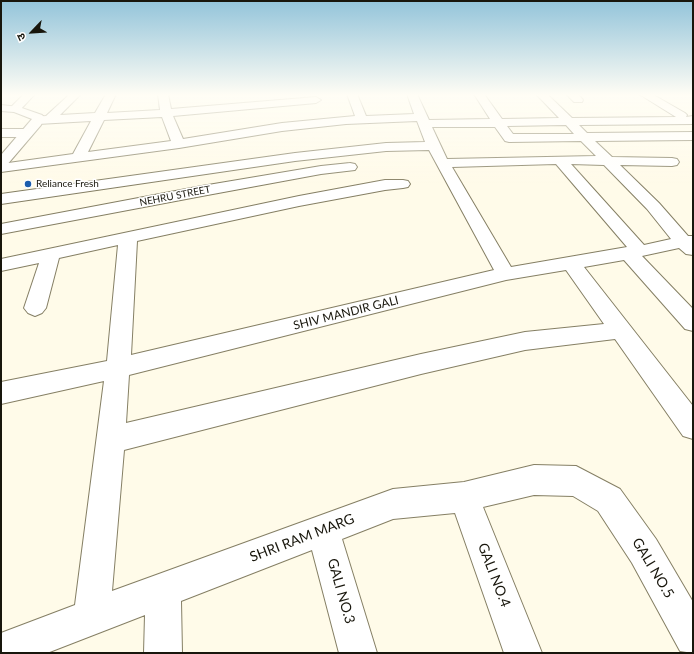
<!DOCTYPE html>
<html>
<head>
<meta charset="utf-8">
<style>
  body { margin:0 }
  #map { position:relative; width:694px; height:654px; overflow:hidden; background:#fffbe9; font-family:Lato,"Noto Sans Devanagari",sans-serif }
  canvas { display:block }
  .frame { position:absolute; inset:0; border:2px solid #18160c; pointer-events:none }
  .north { position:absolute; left:12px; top:12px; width:40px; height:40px; -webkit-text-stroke:3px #fff; paint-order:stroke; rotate:245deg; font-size:11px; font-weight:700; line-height:16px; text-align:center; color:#18160c }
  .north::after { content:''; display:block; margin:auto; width:14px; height:18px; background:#18160c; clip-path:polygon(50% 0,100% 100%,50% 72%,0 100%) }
</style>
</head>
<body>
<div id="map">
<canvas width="694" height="654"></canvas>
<div class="frame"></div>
<div class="north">उ</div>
</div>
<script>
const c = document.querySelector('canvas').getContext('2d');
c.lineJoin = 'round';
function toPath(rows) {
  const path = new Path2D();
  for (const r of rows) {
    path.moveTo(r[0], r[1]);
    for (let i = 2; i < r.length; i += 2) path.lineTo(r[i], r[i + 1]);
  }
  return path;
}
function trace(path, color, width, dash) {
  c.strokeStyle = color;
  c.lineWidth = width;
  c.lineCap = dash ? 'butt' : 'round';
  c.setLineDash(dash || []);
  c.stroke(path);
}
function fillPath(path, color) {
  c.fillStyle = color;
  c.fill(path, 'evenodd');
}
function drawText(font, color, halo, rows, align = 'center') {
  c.font = font + ' Lato,sans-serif';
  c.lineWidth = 3;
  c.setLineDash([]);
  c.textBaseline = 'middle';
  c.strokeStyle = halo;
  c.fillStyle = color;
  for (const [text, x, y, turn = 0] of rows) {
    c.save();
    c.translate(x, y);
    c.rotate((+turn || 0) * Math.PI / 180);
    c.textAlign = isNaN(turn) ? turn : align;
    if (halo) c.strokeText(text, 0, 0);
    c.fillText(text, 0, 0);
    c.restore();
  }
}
const minor = toPath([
  [24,94,35,94,19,111,11,111,9,109,24,94],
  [70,94,81,94,60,115,95,113,106,94,116,94,107,113,160,110,158,94,168,94,171,109,316,97,321,100,316,103,173,116,183,139,282,123,355,116,347,94,357,94,366,116,414,114,407,94,417,94,429,120,490,119,474,94,484,94,502,119,559,118,536,94,547,94,572,118,676,117,639,94,652,94,685,113,687,115,686,117,693,116,693,124,579,125,587,133,693,132,693,140,595,141,612,157,672,158,677,159,679,162,677,165,672,166,620,165,659,203,688,236,693,236,693,255,686,254,679,248,642,256,693,309,693,331,685,329,624,260,584,267,693,406,693,439,683,436,615,339,525,350,421,374,124,450,112,591,393,489,464,482,534,465,576,466,620,489,656,539,693,602,693,653,680,651,632,563,598,511,573,496,534,495,483,507,542,653,504,653,455,513,393,519,342,539,377,653,339,653,312,550,181,601,182,653,144,653,145,615,47,653,1,653,1,633,75,605,104,381,1,404,1,382,107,361,118,245,59,258,46,308,42,313,35,316,28,313,24,308,39,263,1,271,1,259,299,196,385,180,403,180,408,181,410,184,408,187,403,188,385,190,299,206,137,241,131,355,494,270,429,150,386,151,295,161,1,204,1,194,295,153,386,143,425,142,417,121,346,124,282,131,179,148,1,172,1,164,73,154,91,121,38,124,34,123,32,120,34,117,46,116,70,94],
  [162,117,171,141,88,152,104,120,162,117],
  [566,125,574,134,513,134,507,126,566,125],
  [432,127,495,127,505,141,509,142,581,141,596,156,447,159,432,127],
  [556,164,627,247,511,267,452,167,556,164],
  [571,164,604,165,647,209,671,239,644,245,571,164],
  [566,270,604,324,525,332,421,354,126,423,129,375,506,280,566,270],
  [566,94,578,94,583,100,582,102,574,102,566,94],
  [1,129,27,129,31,130,33,133,31,136,27,137,1,137,1,129],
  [350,163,355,164,357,167,355,170,321,174,202,196,1,234,1,224,202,186,321,166,350,163]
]);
const tertiary = toPath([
  [1,105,19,107,42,115,44,117,41,125,6,166,1,167,1,155,32,119,14,112,1,111,1,105]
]);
trace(minor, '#857f64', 2);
trace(tertiary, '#857f64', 2);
fillPath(minor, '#fff');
fillPath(tertiary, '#fff');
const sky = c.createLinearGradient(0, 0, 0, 186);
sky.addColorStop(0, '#93c4da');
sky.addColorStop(0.51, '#fffdf5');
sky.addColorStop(1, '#fffdf500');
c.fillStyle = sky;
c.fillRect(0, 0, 694, 186);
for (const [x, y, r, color] of [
  [28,184,4,"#1b5dad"]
]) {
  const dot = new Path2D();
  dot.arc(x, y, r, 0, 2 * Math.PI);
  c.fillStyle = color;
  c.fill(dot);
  trace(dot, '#fff', 1.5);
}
drawText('10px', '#18160c', '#fff', [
  ["Reliance Fresh",36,184]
], 'left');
drawText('10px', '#18160c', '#fff', [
  ["NEHRU STREET",175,196,-11]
]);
drawText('12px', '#18160c', '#fff', [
  ["SHIV MANDIR GALI",346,313,-14]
]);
drawText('14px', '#18160c', '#fff', [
  ["SHRI RAM MARG",302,538,-21],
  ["GALI NO.5",653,568,59],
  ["GALI NO.4",494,575,69],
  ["GALI NO.3",341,591,74]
]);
</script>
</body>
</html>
